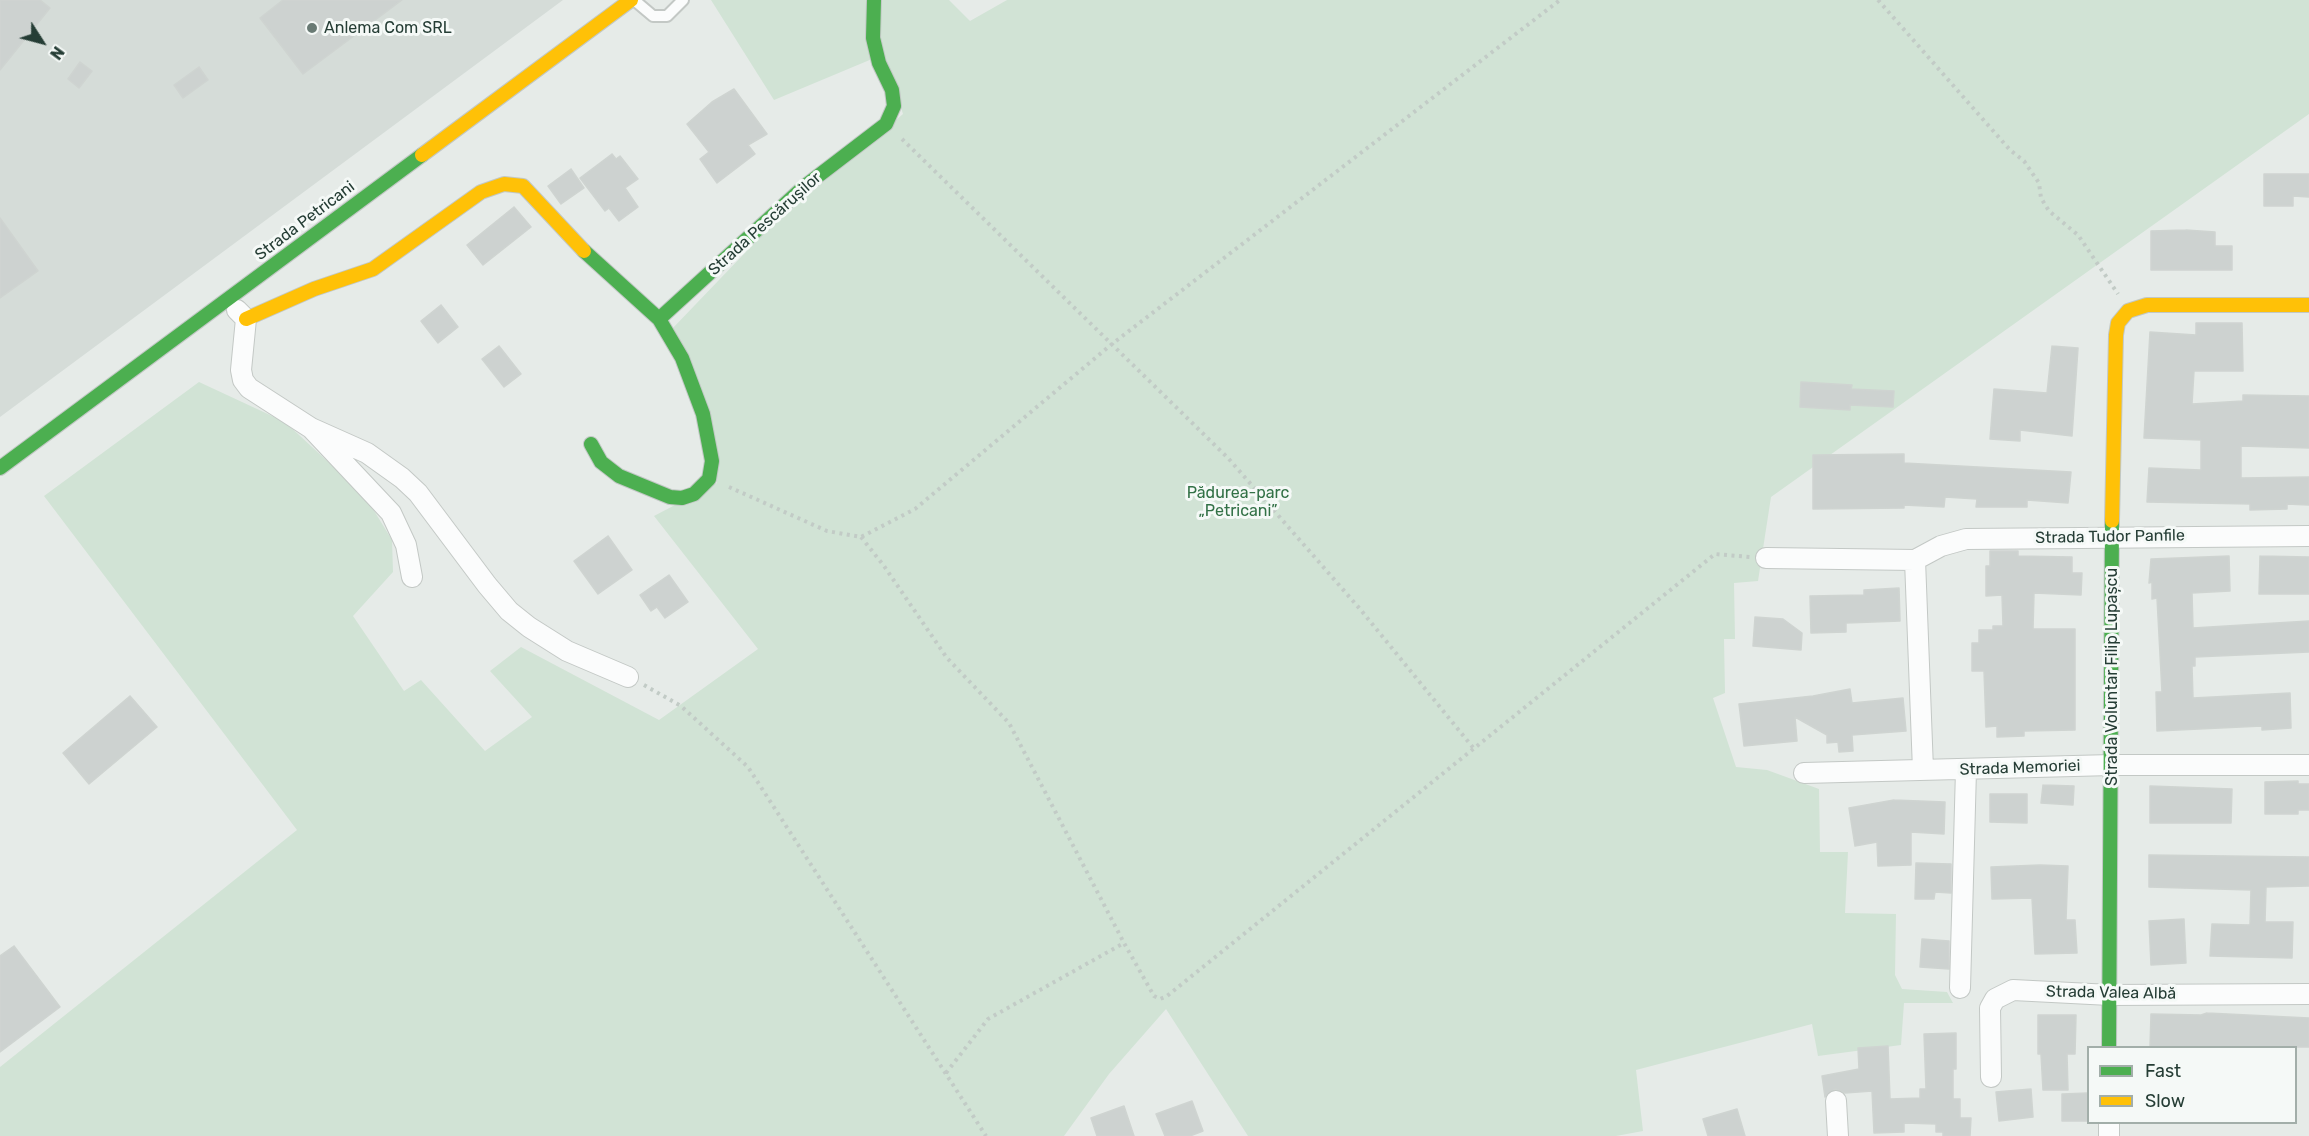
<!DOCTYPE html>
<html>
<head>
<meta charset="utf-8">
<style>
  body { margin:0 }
  #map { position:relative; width:2309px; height:1136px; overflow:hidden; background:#e6ebe8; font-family:Rubik,sans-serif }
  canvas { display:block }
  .legend { position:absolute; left:2087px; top:1046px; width:210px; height:78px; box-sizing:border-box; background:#f5f9f7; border:2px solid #a2aea9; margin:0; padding:8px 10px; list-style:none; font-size:18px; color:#253d35 }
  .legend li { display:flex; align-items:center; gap:12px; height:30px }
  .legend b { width:30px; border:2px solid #a2aea9 }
  .north { position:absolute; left:12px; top:12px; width:60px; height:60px; -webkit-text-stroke:4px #f5f9f7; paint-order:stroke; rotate:126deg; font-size:16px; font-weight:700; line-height:24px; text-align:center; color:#253d35 }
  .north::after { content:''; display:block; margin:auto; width:21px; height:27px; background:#253d35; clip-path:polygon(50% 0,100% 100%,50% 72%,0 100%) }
</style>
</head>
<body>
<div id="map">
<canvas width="2309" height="1136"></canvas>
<ul class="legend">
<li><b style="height:8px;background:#4caf50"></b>Fast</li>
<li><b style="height:8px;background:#ffc107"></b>Slow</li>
</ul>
<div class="north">N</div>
</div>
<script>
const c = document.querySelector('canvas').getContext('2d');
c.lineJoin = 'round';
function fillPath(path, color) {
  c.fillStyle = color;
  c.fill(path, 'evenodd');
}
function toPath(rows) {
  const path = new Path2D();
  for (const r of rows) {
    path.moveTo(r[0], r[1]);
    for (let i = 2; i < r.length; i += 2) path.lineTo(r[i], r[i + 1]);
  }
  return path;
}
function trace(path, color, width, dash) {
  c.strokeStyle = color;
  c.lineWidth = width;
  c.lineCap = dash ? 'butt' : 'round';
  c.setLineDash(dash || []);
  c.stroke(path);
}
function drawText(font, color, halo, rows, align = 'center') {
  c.font = font + ' Rubik,sans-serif';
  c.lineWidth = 6;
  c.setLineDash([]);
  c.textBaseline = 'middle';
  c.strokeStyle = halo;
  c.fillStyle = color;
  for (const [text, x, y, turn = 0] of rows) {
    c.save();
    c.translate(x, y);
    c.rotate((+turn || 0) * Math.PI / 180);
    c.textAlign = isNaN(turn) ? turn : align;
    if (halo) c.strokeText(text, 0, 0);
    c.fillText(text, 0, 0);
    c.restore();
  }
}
fillPath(toPath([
  [0,0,563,0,0,417]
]), '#d5dcd8');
fillPath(toPath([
  [711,0,949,0,970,21,1007,0,2309,0,2309,114,1771,497,1758,581,1734,583,1735,639,1724,639,1725,693,1713,698,1736,767,1767,770,1819,789,1820,852,1848,852,1845,913,1896,914,1895,975,1902,989,1947,992,1953,1003,1904,1003,1901,1045,1818,1056,1812,1024,1636,1070,1643,1131,1616,1136,1248,1136,1166,1009,1109,1074,1064,1136,0,1136,0,1067,297,830,44,496,199,382,285,422,365,496,392,540,393,572,353,616,404,691,421,680,485,751,532,717,490,671,521,647,659,720,758,649,654,516,717,483,671,330,766,231,903,114,884,54,774,100]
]), '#d1e3d5');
const building = toPath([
  [0,0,40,0,50,8,0,70,0,0],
  [283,0,402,0,303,74,260,18,283,0],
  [80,62,92,71,79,88,68,79,80,62],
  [199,67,208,80,183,98,174,85,199,67],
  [734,89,767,134,748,145,755,154,717,183,700,159,709,152,687,124,712,102,734,89],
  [612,154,616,159,620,156,638,179,625,188,638,207,619,221,609,208,605,211,580,178,612,154],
  [571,169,584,188,561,204,548,186,571,169],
  [2264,174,2309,174,2309,197,2293,196,2293,206,2264,206,2264,174],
  [514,207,531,227,483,265,467,245,514,207],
  [0,218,38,271,0,298,0,218],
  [2186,230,2215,232,2215,246,2232,246,2232,270,2151,270,2151,231,2186,230],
  [441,305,458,327,438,343,421,321,441,305],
  [2196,323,2242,323,2243,371,2194,371,2192,404,2243,401,2243,395,2309,396,2309,448,2241,446,2241,478,2309,477,2309,505,2287,504,2287,509,2250,510,2250,504,2147,502,2149,468,2201,470,2201,440,2144,438,2150,332,2196,335,2196,323],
  [499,346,521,374,504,387,482,359,499,346],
  [2052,346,2078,348,2072,436,2020,430,2020,441,1990,439,1994,389,2047,393,2052,346],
  [1801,382,1852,385,1851,389,1894,391,1893,407,1850,405,1850,410,1800,407,1801,382],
  [1904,454,1904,463,2071,472,2068,503,2027,500,2027,507,1976,507,1977,499,1945,497,1944,507,1904,505,1904,508,1813,509,1813,455,1904,454],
  [608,536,632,570,598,594,574,561,608,536],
  [1990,551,2018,551,2018,556,2072,557,2072,573,2082,573,2081,595,2034,593,2033,629,2075,629,2075,730,2024,731,2024,736,1997,737,1997,726,1986,727,1984,671,1972,671,1972,643,1979,643,1979,630,1993,630,1993,626,2003,626,2002,595,1986,596,1986,566,1990,566,1990,551],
  [2229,556,2230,591,2192,593,2193,628,2309,621,2309,652,2195,657,2195,666,2192,666,2193,698,2290,693,2291,728,2262,730,2262,726,2157,731,2156,692,2162,692,2157,598,2152,599,2152,582,2149,583,2151,559,2229,556],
  [2260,556,2309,557,2309,594,2259,594,2260,556],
  [669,575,688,602,665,618,657,607,651,611,640,595,669,575],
  [1899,588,1900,621,1846,623,1846,632,1811,633,1810,596,1864,595,1864,590,1899,588],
  [1755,617,1783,619,1802,633,1801,650,1753,646,1755,617],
  [1850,689,1852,703,1903,698,1906,731,1852,735,1853,751,1839,752,1838,742,1827,743,1827,735,1795,717,1797,741,1744,746,1739,704,1813,696,1850,689],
  [130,696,157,727,89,784,63,753,130,696],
  [2298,781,2298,784,2309,784,2309,810,2298,810,2298,814,2265,814,2265,782,2298,781],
  [2043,785,2074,786,2073,805,2041,803,2043,785],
  [2150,786,2232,789,2231,823,2150,823,2150,786],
  [1990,794,2027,794,2027,823,1990,822,1990,794],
  [1894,800,1945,802,1944,834,1911,832,1911,865,1878,866,1877,842,1855,846,1849,808,1894,800],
  [2149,855,2309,857,2309,886,2266,887,2265,922,2293,922,2292,958,2210,956,2212,924,2250,925,2251,890,2149,887,2149,855],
  [1916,863,1951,864,1951,893,1935,892,1934,899,1915,899,1916,863],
  [2040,865,2068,866,2066,920,2075,920,2077,953,2035,954,2032,898,1992,899,1991,867,2040,865],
  [2184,919,2186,963,2151,965,2149,921,2184,919],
  [1922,939,1949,941,1949,969,1920,967,1922,939],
  [14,946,60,1007,0,1052,0,956,14,946],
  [2207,1013,2309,1018,2309,1047,2150,1047,2151,1014,2201,1015,2207,1013],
  [2038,1015,2076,1015,2075,1054,2067,1054,2068,1090,2043,1090,2041,1054,2038,1054,2038,1015],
  [1956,1033,1956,1069,1953,1069,1953,1099,1960,1099,1960,1118,1971,1118,1970,1136,1943,1136,1943,1132,1936,1132,1936,1124,1904,1123,1904,1132,1874,1133,1872,1091,1845,1093,1835,1089,1825,1097,1822,1076,1859,1069,1858,1048,1888,1046,1890,1099,1920,1098,1920,1089,1926,1089,1924,1034,1956,1033],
  [2031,1089,2033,1117,1999,1121,1996,1092,2031,1089],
  [2088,1093,2088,1121,2062,1121,2062,1094,2088,1093],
  [1192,1101,1203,1131,1190,1136,1165,1136,1156,1114,1192,1101],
  [1124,1106,1134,1136,1097,1136,1091,1118,1124,1106],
  [1737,1109,1745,1136,1708,1136,1703,1119,1737,1109]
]);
fillPath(building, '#cdd2d0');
trace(building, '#cfd4d1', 1.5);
const lane = toPath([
  [634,0,653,16,667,16,683,0]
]);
const street = toPath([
  [237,310,246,319,241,370,243,380,249,388,311,428,391,513,406,545,412,577],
  [311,428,367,453,402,478,418,493,487,585,509,611,529,627,567,651,628,677],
  [1766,558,1915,560,1941,546,1966,539,2309,536],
  [1915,560,1923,770],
  [1804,773,2112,765,2309,765],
  [1960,988,1966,770],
  [1991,1077,1990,1008,1995,999,2013,990,2110,995,2309,994],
  [1836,1101,1838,1136],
  [2109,1122,2109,1136]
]);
const fast = toPath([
  [584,251,659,319,682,358,703,414,712,461,709,479,694,494,682,498,670,497,619,476,601,462,591,444],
  [659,319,805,186,886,124,894,106,892,90,879,63,873,38,874,0],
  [0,468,422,155],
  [2109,1048,2112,521]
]);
const slow = toPath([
  [422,155,631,0],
  [246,319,314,289,373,269,481,192,504,184,523,186,584,251],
  [2112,521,2116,335,2118,323,2128,311,2147,305,2309,305]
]);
trace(lane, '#c3c8c5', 14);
trace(street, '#c3c8c5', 22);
trace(fast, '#c2c8c5', 16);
trace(slow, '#c2c8c5', 16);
trace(toPath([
  [1878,0,2010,150,2024,161,2039,183,2041,198,2049,211,2078,235,2118,294],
  [902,139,1228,458,1360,609,1475,750],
  [729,487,827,531,861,537,915,509,1112,344,1560,0],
  [861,537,884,566,947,658,1009,723,1124,943],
  [644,685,681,706,748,767,986,1136],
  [946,1073,988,1019,1124,943,1154,996,1160,999,1167,996,1715,554,1750,557]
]), '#c2cbc6', 4, [3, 4.5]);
trace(lane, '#fbfcfc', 10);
trace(street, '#fbfcfc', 20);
trace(fast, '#4caf50', 14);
trace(slow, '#ffc107', 14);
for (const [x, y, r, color] of [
  [312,28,6,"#697a74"]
]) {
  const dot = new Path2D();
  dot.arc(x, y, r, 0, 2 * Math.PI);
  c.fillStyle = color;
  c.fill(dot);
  trace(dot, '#f5f9f7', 2);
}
drawText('16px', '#253d35', '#f5f9f7', [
  ["Anlema Com SRL",324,28]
], 'left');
drawText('16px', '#253d35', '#f5f9f7', [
  ["Strada Petricani",305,221,-37],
  ["Strada Pescărușilor",765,224,-42],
  ["Strada Tudor Panfile",2110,537,-1],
  ["Strada Voluntar Filip Lupașcu",2112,677,-90],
  ["Strada Memoriei",2020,768,-2],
  ["Strada Valea Albă",2111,993,1]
]);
drawText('16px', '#327146', '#f5f9f7', [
  ["Pădurea-parc",1238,493],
  ["„Petricani”",1238,511]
]);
</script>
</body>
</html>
